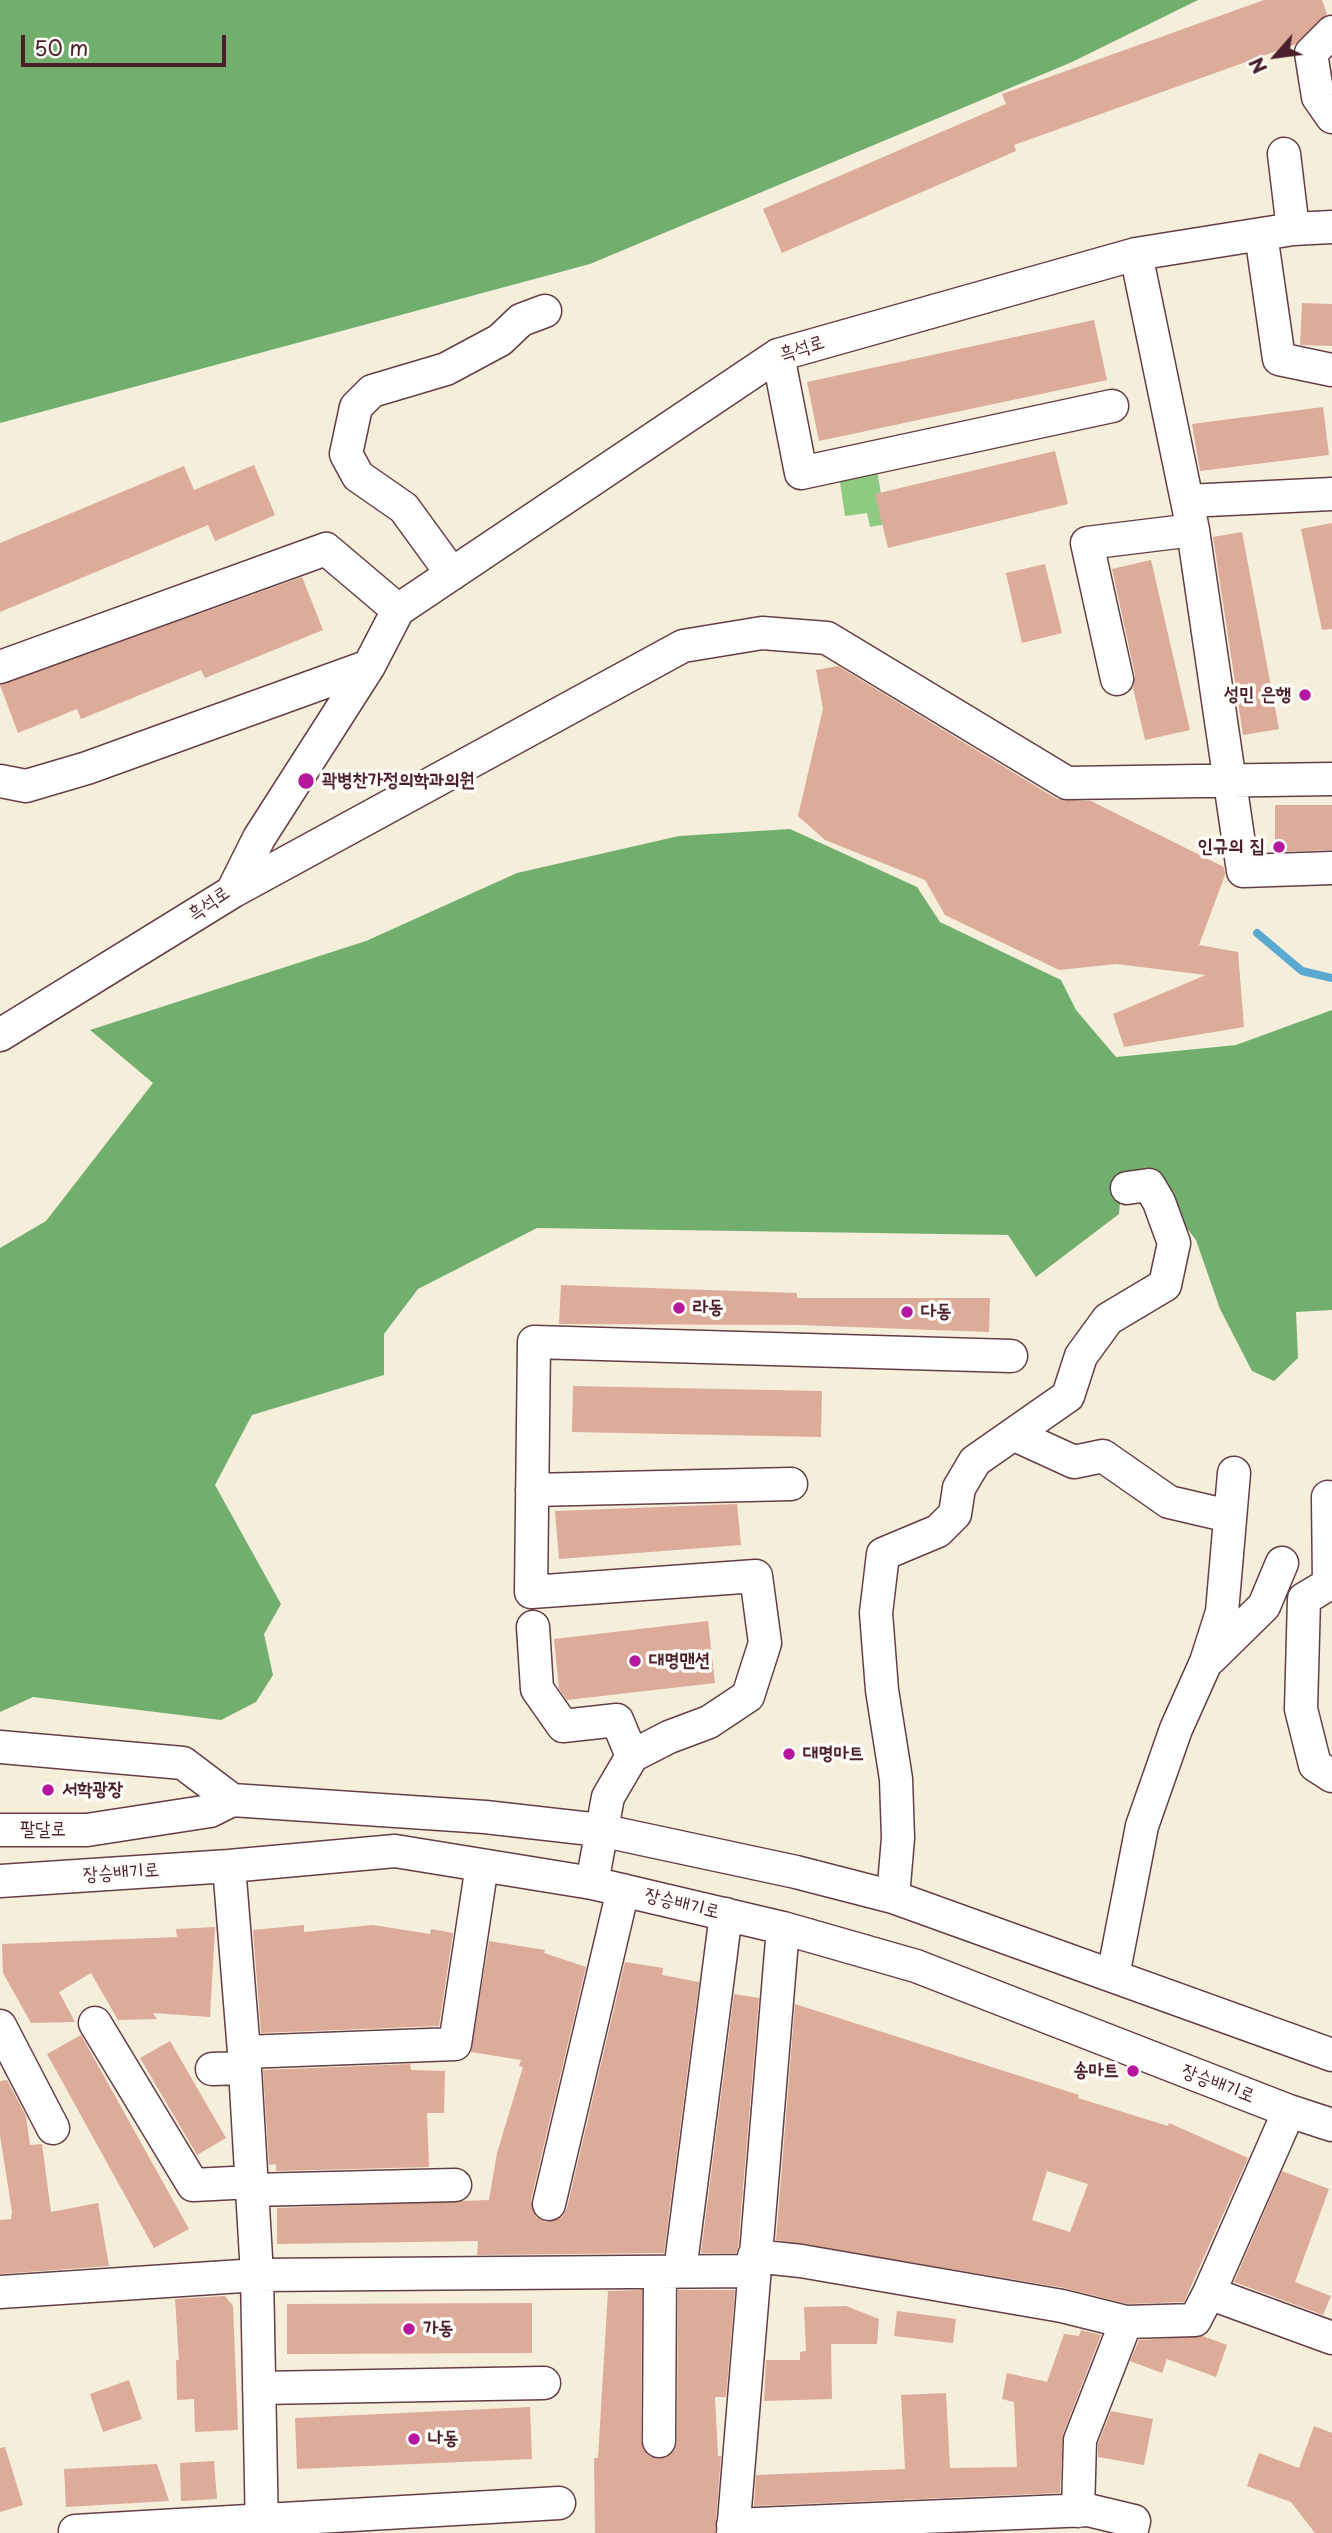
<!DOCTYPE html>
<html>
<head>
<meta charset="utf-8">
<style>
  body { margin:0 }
  #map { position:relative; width:1332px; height:2533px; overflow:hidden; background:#f4eeda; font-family:"Playpen Sans",sans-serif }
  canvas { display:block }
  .north { position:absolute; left:1241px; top:21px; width:70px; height:70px; -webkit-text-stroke:5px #fdfcf7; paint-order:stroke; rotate:242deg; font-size:19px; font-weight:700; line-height:28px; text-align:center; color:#4a1f2b }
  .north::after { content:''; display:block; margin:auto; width:24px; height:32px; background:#4a1f2b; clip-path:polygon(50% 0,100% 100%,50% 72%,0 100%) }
  .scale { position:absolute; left:21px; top:35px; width:205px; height:32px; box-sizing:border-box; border:4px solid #4a1f2b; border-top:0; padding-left:9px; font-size:21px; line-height:24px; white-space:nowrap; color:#4a1f2b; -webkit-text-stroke:5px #fdfcf7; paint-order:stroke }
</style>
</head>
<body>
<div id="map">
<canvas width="1332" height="2533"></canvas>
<div class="north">N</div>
<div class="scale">50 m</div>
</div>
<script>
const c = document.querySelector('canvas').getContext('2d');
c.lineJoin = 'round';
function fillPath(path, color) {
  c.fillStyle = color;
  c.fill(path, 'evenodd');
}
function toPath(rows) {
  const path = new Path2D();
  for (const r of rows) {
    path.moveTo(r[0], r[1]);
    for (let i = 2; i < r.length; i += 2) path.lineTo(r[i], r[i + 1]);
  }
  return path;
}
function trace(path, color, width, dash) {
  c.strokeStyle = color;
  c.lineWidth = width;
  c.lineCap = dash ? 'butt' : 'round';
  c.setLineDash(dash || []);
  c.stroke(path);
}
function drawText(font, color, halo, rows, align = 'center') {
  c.font = font + ' "Playpen Sans","Poor Story",sans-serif';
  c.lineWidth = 7;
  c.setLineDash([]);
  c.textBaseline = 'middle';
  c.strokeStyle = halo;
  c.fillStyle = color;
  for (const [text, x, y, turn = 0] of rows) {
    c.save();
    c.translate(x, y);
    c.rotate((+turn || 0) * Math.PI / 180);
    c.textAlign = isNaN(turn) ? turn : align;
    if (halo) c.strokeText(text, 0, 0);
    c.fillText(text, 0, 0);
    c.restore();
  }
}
fillPath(toPath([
  [877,470,886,524,870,527,867,513,845,516,839,476]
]), '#8ecb81');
fillPath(toPath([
  [0,0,1198,0,1072,62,590,264,0,423],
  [790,829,917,887,940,922,1061,980,1076,1010,1116,1057,1236,1045,1332,1010,1332,1310,1296,1312,1298,1358,1274,1381,1252,1371,1220,1309,1196,1240,1152,1183,1122,1179,1119,1214,1036,1277,1008,1235,537,1228,418,1289,384,1334,384,1375,252,1415,215,1485,281,1604,264,1634,273,1675,256,1702,221,1720,33,1697,0,1712,0,1248,46,1221,153,1083,90,1030,366,941,517,873,679,836]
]), '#72af6f');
trace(toPath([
  [1257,933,1302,971,1332,978]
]), '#59a9d3', 8);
fillPath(toPath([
  [1264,0,1322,0,1327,14,1296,44,1014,145,1016,151,782,253,763,209,1006,104,1002,94],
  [1302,303,1332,304,1332,346,1300,345],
  [1094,320,1107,380,819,441,807,382],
  [1323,407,1329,455,1200,471,1192,424],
  [1055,451,1068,504,888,548,875,494],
  [254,465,275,515,215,541,208,525,0,612,0,543,184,466,194,490],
  [1332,523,1332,629,1322,630,1301,529],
  [1242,532,1279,729,1243,735,1213,537],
  [1151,560,1190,730,1145,740,1133,688,1135,675,1112,569],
  [1045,564,1062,633,1022,643,1006,573],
  [302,577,323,630,205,678,201,670,81,719,77,709,18,733,0,685],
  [838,666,1057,799,1091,801,1224,867,1225,875,1199,945,1238,952,1244,1027,1124,1047,1113,1014,1206,975,1116,964,1059,970,945,915,925,880,825,840,798,816,823,709,816,670],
  [1275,805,1332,805,1332,850,1275,852],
  [561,1285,797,1293,797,1298,990,1298,989,1332,798,1325,559,1324],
  [573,1386,822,1391,821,1437,572,1432],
  [737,1504,741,1545,559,1559,555,1511],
  [708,1621,715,1683,567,1700,559,1689,554,1639],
  [304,1925,304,1932,373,1925,430,1934,431,1929,453,1933,439,2026,261,2033,253,1930],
  [215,1927,210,2017,153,2013,157,2019,118,2020,91,1973,59,1992,75,2022,31,2023,3,1973,2,1944,177,1937,176,1929],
  [489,1941,545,1950,544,1953,586,1967,531,2200,536,2217,545,2222,562,2217,567,2208,625,1962,663,1968,662,1975,699,1982,664,2253,477,2255,478,2241,277,2244,277,2208,489,2200,497,2153,523,2067,519,2066,521,2060,471,2052],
  [734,1994,759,1998,738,2248,736,2253,701,2253],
  [795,2004,1079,2095,1078,2098,1168,2126,1169,2123,1248,2158,1184,2302,1128,2304,1065,2288,776,2240],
  [1047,2171,1088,2184,1070,2232,1032,2220],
  [81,2035,189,2229,154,2248,47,2054],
  [170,2041,226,2138,197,2155,140,2058],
  [410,2064,411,2070,445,2071,444,2113,427,2113,429,2167,276,2171,276,2164,269,2165,263,2070],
  [7,2080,26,2116,30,2145,42,2144,51,2212,98,2203,109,2266,0,2274,0,2220,11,2219,12,2212,0,2135,0,2081],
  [1282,2171,1329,2189,1295,2282,1331,2296,1323,2315,1234,2282],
  [642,2290,641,2441,649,2456,660,2459,674,2451,677,2441,678,2290,735,2290,726,2397,715,2397,718,2456,721,2456,715,2533,595,2533,594,2458,598,2458,608,2291],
  [225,2296,233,2306,238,2430,195,2432,194,2399,177,2400,176,2360,179,2360,175,2299],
  [532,2303,532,2353,287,2354,287,2304],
  [846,2306,879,2319,877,2344,831,2344,832,2399,764,2401,766,2360,800,2360,800,2352,806,2351,804,2307],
  [897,2311,956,2319,953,2343,894,2336],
  [1081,2330,1101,2335,1063,2434,1060,2493,754,2506,756,2475,905,2469,901,2395,946,2393,950,2468,1017,2467,1014,2402,1002,2399,1007,2373,1047,2382,1064,2334,1079,2336],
  [1203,2336,1227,2345,1216,2377,1167,2359,1162,2373,1130,2361,1139,2340],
  [129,2380,142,2419,103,2432,90,2394],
  [530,2407,532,2459,297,2469,295,2418],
  [1111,2411,1153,2419,1144,2465,1098,2457,1098,2444],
  [1314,2426,1332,2433,1332,2533,1315,2533,1291,2502,1247,2486,1259,2453,1299,2468],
  [5,2447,23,2505,0,2512,0,2448],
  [214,2461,217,2499,181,2501,180,2463],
  [157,2464,169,2501,66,2507,64,2469]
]), '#ddab9a');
const minor = toPath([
  [1332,32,1311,53,1318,97,1332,117],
  [1284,154,1293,229],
  [1261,234,1279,359,1332,370],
  [1136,254,1193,530,1243,871,1332,868],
  [778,355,801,473,1112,406],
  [1187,501,1332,494],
  [452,574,404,508,358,476,346,454,356,407,372,391,446,369,500,340,521,320,545,311],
  [0,667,326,549,398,610],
  [1117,679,1087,543,1193,530],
  [0,781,26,786,87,768,369,666],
  [232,892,683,646,762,633,827,638,1067,783,1332,779],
  [0,1035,232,892,259,838,369,666,398,610,778,355,1136,254,1293,229,1332,227],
  [1015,1435,1074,1462,1103,1456,1169,1502,1229,1516],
  [532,1490,791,1484],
  [1328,1497,1329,1584,1304,1599,1301,1709,1315,1765,1332,1776],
  [533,1627,537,1689,563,1726,617,1720,632,1756],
  [1210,1659,1264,1606,1282,1563],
  [0,1747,183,1763,232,1800],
  [0,1830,87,1830,210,1811,232,1800,485,1817,600,1830,796,1872,893,1897,1332,2055],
  [229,1866,244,2052,257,2275,262,2533],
  [0,1881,229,1866,395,1851,592,1883,783,1928,916,1966,1289,2111,1332,2125],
  [592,1883,608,1797,632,1756,669,1737,709,1722,748,1696,765,1643,756,1576,531,1592,534,1342,1011,1356],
  [893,1897,898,1838,896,1779,882,1690,876,1613,883,1554,938,1531,955,1514,959,1488,975,1461,1068,1396,1081,1356,1108,1319,1165,1285,1174,1243,1159,1202,1149,1185,1127,1188],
  [1113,1976,1142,1826,1176,1729,1206,1662,1222,1612,1234,1473],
  [95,2023,193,2185,252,2182],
  [0,2026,53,2128],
  [244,2052,455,2044,482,1865],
  [212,2069,245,2068],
  [1289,2111,1209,2293,1332,2338],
  [252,2190,455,2185],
  [549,2204,623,1890],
  [754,2256,801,2261,1062,2306,1126,2322],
  [680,2271,726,1914],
  [0,2292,257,2275,753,2271],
  [259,2388,544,2383],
  [659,2441,660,2272],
  [1078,2511,1080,2440,1126,2322,1195,2320,1209,2293],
  [733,2525,1088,2510,1134,2521,1131,2533],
  [75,2531,559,2503],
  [733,2533,783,1928]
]);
trace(minor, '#643e45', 35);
trace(minor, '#fff', 32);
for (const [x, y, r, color] of [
  [1305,695,7,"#b5179e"],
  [306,781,9,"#b5179e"],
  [1279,847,7,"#b5179e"],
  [679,1308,7,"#b5179e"],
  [907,1312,7,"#b5179e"],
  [635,1661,7,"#b5179e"],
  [789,1754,7,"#b5179e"],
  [48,1790,7,"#b5179e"],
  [1133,2071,7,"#b5179e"],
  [409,2329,7,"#b5179e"],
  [414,2439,7,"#b5179e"]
]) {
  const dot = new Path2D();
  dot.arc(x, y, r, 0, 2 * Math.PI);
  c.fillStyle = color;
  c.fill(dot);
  trace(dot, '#fdfcf7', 2.5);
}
drawText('19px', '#4a1f2b', '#fdfcf7', [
  ["흑석로",802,349,-18],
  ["흑석로",209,904,-35],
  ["팔달로",43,1830],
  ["장승배기로",121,1873,-4],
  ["장승배기로",682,1904,14],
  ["장승배기로",1218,2084,21]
]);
drawText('bold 19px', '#4a1f2b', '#fdfcf7', [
  ["성민 은행",1291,695,"right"],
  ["곽병찬가정의학과의원",322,781],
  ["인규의 집",1265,847,"right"],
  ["라동",693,1308],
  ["다동",921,1312],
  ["대명맨션",649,1661],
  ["대명마트",803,1754],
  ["서학광장",62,1790],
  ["송마트",1119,2071,"right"],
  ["가동",423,2329],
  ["나동",428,2439]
], 'left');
</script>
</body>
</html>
